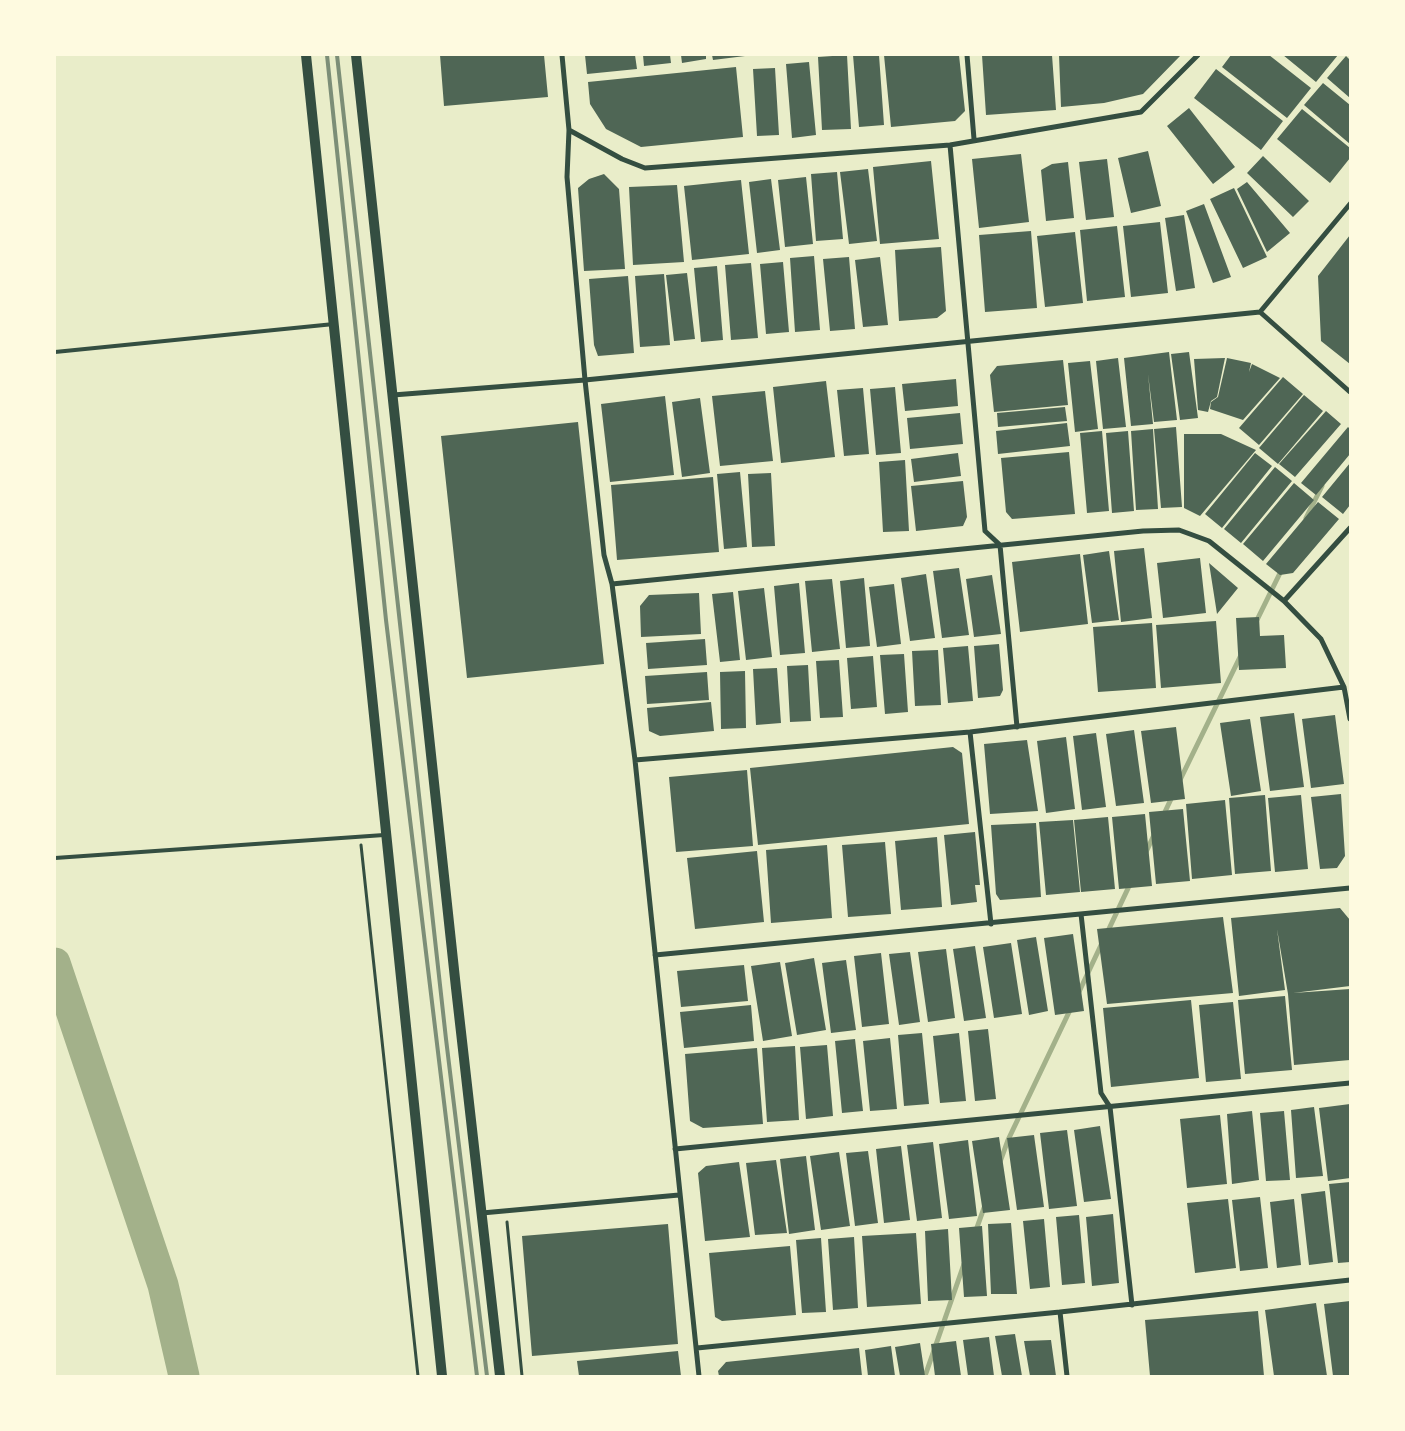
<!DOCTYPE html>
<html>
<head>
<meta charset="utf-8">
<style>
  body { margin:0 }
  #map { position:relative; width:1405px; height:1431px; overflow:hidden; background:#e9edc9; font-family:"Noto Serif",serif }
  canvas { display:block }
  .frame { position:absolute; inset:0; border:56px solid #fefae0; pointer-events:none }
</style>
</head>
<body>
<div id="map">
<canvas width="1405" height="1431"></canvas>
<div class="frame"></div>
</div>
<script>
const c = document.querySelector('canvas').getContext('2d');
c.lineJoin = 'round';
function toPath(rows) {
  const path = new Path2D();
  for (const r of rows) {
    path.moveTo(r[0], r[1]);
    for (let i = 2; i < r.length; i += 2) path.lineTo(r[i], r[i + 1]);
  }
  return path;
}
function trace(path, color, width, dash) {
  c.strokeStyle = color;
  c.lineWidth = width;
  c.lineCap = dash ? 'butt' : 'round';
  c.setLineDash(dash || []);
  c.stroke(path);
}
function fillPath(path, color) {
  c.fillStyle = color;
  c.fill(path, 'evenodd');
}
trace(toPath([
  [1306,518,1322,486],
  [1256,622,1282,569],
  [1179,782,1241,655],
  [1163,816,1172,797],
  [1146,852,1154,835],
  [1107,933,1131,882],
  [1078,994,1102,943],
  [1000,1162,1008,1140,1071,1008],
  [975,1233,985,1205],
  [925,1376,964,1264]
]), '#a3b18a', 5);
trace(toPath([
  [55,963,163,1285,184,1376]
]), '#a3b18a', 31);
fillPath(toPath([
  [440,55,544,55,548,97,444,106],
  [585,55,635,55,637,69,587,74],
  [643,55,670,55,671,63,644,66],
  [681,55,706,55,706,59,682,63],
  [712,55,745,55,745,56,713,60],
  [847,55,851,129,822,130,818,57],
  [853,55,879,55,884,125,859,127],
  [884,55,959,55,965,111,955,121,891,127],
  [982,55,1052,55,1056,110,986,115],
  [1059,55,1181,55,1143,94,1104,103,1061,107],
  [1231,55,1269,55,1311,88,1287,118,1222,67],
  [1283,55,1338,55,1316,82],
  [1346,56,1350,60,1350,98,1327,78],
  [809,62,816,135,792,138,786,64],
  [736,67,743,137,641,147,606,129,590,104,588,82],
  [775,68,779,135,757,136,753,69],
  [1216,69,1283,121,1261,150,1194,98],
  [1323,83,1350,105,1350,144,1304,105],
  [1189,108,1235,167,1213,184,1167,126],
  [1302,109,1350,148,1350,158,1330,183,1277,139],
  [1148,151,1161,206,1131,213,1118,158],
  [1021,154,1029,222,979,228,972,159],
  [1263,156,1309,201,1293,217,1247,173],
  [1107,159,1114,217,1086,220,1079,162],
  [931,161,939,239,880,244,873,167],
  [1068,162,1074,218,1046,221,1041,170,1052,164],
  [868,169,877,241,849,244,840,172],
  [837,172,843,239,816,241,811,174],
  [604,174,619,189,625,269,584,271,578,188,589,179],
  [806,177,813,244,785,247,778,180],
  [771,179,780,250,757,253,749,182],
  [741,180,749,254,692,260,684,186],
  [1247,182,1290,233,1267,252,1237,189],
  [677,185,684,262,633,265,629,187],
  [1234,188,1267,257,1243,268,1210,199],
  [1204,204,1231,277,1213,283,1186,211],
  [1184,215,1195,288,1176,291,1165,218],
  [1160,222,1168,293,1131,297,1123,226],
  [1117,226,1125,297,1087,301,1080,230],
  [1031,231,1037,308,985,312,979,235],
  [1075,232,1083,303,1045,307,1037,236],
  [1350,235,1350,364,1321,341,1318,276],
  [941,247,946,311,937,318,899,321,895,250],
  [814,256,820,330,795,332,790,258],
  [849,257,855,329,830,331,823,259],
  [880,257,888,325,863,327,855,260],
  [783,262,789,332,766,334,760,264],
  [751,263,758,338,731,340,725,265],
  [717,266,723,340,701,342,694,268],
  [687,273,695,339,674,341,666,275],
  [664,274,670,345,640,347,635,276],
  [628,276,634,353,598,356,594,345,589,279],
  [1169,352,1177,420,1154,422,1148,374,1153,424,1131,426,1124,358],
  [1189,352,1198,418,1180,420,1171,354],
  [1118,358,1126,427,1103,429,1096,361],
  [1225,358,1217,397,1211,401,1208,412,1198,410,1194,359],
  [1227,358,1251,363,1249,372,1252,364,1280,378,1243,420,1210,409,1211,402,1218,397],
  [1063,360,1068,405,994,412,990,375,997,366],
  [1090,361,1098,429,1075,432,1068,363],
  [1283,377,1303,394,1259,445,1239,428],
  [956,379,958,406,905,411,902,384],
  [826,381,835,457,781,463,773,387],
  [895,387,901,453,876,455,870,389],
  [863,388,869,454,844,456,837,390],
  [765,391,773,461,720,466,712,396],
  [1304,395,1323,411,1278,464,1259,448],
  [665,396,674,475,610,482,601,404],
  [700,398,710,473,682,477,672,402],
  [1065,407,1067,421,998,427,997,413],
  [1326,411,1341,424,1295,477,1279,464],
  [960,413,963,444,910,449,907,418],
  [578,422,604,664,467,678,441,436],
  [1067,423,1070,446,998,454,996,431],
  [1176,427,1182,507,1161,508,1154,429],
  [1348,427,1350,429,1350,454,1316,495,1301,483],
  [1153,429,1158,509,1136,510,1131,431],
  [1102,431,1109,511,1087,513,1080,433],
  [1128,431,1134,511,1112,513,1106,433],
  [1184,434,1221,434,1256,450,1200,516,1184,508],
  [1069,452,1075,514,1012,519,1006,512,1001,458],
  [958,453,961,476,914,482,911,459],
  [1255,453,1272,466,1222,528,1205,514],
  [905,460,909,531,883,532,879,462],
  [1350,463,1350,505,1343,514,1322,497],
  [1275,467,1292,481,1241,543,1224,529],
  [740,472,747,547,724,549,717,474],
  [771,473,775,546,752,547,748,474],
  [713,477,719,552,617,560,611,485],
  [963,481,967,517,963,526,916,531,911,486],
  [1294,483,1314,500,1263,561,1243,544],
  [1318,502,1339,519,1293,573,1280,575,1266,564],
  [1144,548,1152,618,1121,622,1114,551],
  [1109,551,1119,620,1092,623,1083,555],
  [1080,554,1088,624,1020,632,1012,562],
  [1200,558,1206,613,1163,618,1157,563],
  [1209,563,1238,588,1217,614],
  [959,568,969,635,942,638,933,571],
  [926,574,935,638,910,641,901,578],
  [992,575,1001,634,974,637,966,579],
  [864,578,870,646,846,648,840,581],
  [832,579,840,649,812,652,805,581],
  [799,583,805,653,780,655,774,586],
  [894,584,901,644,877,647,869,587],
  [764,588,772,657,746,660,738,591],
  [733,592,740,660,720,662,712,594],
  [699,593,701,634,641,637,640,606,649,595],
  [1259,617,1260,636,1284,635,1286,668,1239,670,1236,618],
  [1216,621,1221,683,1161,688,1156,625],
  [1152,623,1156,688,1098,692,1093,627],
  [705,639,707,665,648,669,646,643],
  [999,644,1003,690,1000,696,978,698,974,646],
  [968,646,973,701,948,703,943,648],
  [938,650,941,705,915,706,912,651],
  [904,654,908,712,885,714,880,655],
  [873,656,877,707,851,709,847,658],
  [839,660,843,717,820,718,816,661],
  [808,665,811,721,790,722,787,666],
  [777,668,781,723,756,725,753,669],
  [745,671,746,728,721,729,720,672],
  [707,672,709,700,647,704,645,676],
  [711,702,714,731,660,736,649,731,647,708],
  [1294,713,1304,787,1270,791,1260,717],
  [1335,715,1344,784,1311,788,1302,719],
  [1250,719,1261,791,1231,796,1220,723],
  [1176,727,1185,799,1151,803,1141,731],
  [1134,730,1144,803,1116,806,1106,734],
  [1096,733,1106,807,1082,810,1073,736],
  [1066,737,1075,809,1046,813,1037,741],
  [1027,740,1038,811,990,814,984,744],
  [953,747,962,753,969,824,758,845,750,768],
  [747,770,753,846,676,852,669,777],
  [1341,794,1345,856,1337,868,1320,869,1311,797],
  [1265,795,1271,871,1235,874,1229,798],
  [1301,795,1308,869,1275,872,1268,798],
  [1225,800,1232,875,1192,879,1186,804],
  [1183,809,1190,881,1156,884,1149,812],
  [1145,814,1152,886,1119,889,1112,817],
  [1108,817,1115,889,1081,892,1074,820],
  [1073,820,1080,892,1046,895,1039,822],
  [1036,823,1041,897,1000,900,996,894,991,825],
  [975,832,980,885,975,885,977,902,951,905,944,835],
  [937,837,942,907,901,910,895,841],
  [885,842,891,914,848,917,842,845],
  [827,845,832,918,771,923,766,850],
  [757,851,764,922,695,929,687,858],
  [1340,908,1350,920,1350,986,1293,993,1350,989,1350,1060,1294,1065,1288,994,1277,929,1285,990,1239,996,1231,918],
  [1223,917,1233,993,1107,1004,1097,929],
  [1073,934,1084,1011,1055,1015,1044,938],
  [1036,937,1048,1011,1029,1015,1017,940],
  [1011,943,1022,1014,994,1018,983,947],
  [975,946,986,1018,964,1021,953,949],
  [946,949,955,1018,928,1022,918,952],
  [910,952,920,1022,899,1025,889,954],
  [881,953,889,1024,862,1027,854,956],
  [814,958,826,1030,797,1035,785,963],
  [846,960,856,1030,831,1033,822,963],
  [780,962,792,1036,763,1041,751,966],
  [744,965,748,1001,681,1007,677,971],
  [1285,996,1292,1070,1245,1074,1238,1000],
  [1191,1000,1199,1078,1111,1087,1103,1008],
  [1233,1002,1241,1079,1206,1082,1199,1005],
  [751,1005,754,1041,684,1048,680,1012],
  [988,1029,996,1099,975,1101,968,1031],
  [922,1033,929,1104,904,1106,898,1035],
  [959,1033,966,1101,940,1103,933,1036],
  [890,1038,897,1109,870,1111,863,1041],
  [855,1039,863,1111,842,1113,835,1041],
  [827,1045,833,1116,806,1119,800,1047],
  [795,1046,799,1120,767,1122,762,1048],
  [757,1048,763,1124,703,1128,690,1121,685,1054],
  [1350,1104,1350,1178,1328,1181,1319,1108],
  [1314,1107,1323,1176,1296,1178,1291,1110],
  [1252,1111,1259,1180,1232,1184,1227,1114],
  [1284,1111,1290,1180,1266,1181,1260,1113],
  [1220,1115,1227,1184,1187,1188,1180,1119],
  [1100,1126,1111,1199,1084,1202,1074,1130],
  [1067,1130,1077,1206,1049,1209,1040,1133],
  [1034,1135,1044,1207,1017,1210,1007,1138],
  [999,1137,1010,1210,983,1213,972,1141],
  [968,1140,977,1216,949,1219,939,1144],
  [933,1142,942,1218,917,1221,907,1145],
  [901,1146,910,1220,884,1223,876,1149],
  [868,1151,878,1223,855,1226,846,1153],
  [839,1152,850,1226,821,1230,810,1156],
  [806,1156,815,1230,789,1234,780,1159],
  [776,1160,787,1233,755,1235,746,1163],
  [739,1162,750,1237,705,1241,698,1173,706,1166],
  [1350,1182,1350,1262,1338,1263,1329,1184],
  [1325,1191,1333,1262,1309,1265,1301,1194],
  [1260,1197,1268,1268,1240,1271,1232,1200],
  [1228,1199,1236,1268,1195,1273,1187,1203],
  [1294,1199,1301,1265,1277,1268,1270,1202],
  [1113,1214,1119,1283,1092,1286,1086,1217],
  [1079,1215,1085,1283,1062,1285,1056,1217],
  [1044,1219,1050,1287,1030,1289,1023,1221],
  [1011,1223,1017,1294,991,1294,988,1224],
  [668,1224,678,1344,532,1356,522,1236],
  [982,1226,987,1296,964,1297,959,1228],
  [948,1229,952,1300,928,1301,925,1231],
  [916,1233,921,1304,867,1307,862,1236],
  [854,1237,858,1308,833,1310,828,1239],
  [821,1238,826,1312,802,1313,796,1240],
  [790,1246,796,1315,722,1321,715,1317,709,1253],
  [1350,1301,1350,1376,1333,1376,1324,1304],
  [1316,1303,1327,1376,1274,1376,1265,1310],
  [1258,1311,1264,1376,1150,1376,1145,1320],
  [1015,1334,1022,1376,1002,1376,995,1336],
  [989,1337,994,1376,968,1376,963,1340],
  [1051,1340,1056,1376,1030,1376,1024,1341],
  [956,1341,961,1376,935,1376,931,1344],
  [920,1343,925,1376,900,1376,895,1347],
  [891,1346,895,1376,868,1376,865,1350],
  [859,1348,862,1376,719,1376,718,1371,726,1362],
  [678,1351,681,1376,579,1376,577,1361]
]), '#4f6655');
trace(toPath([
  [361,845,418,1376],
  [507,1222,522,1376]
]), '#344e41', 3);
trace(toPath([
  [55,352,334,324],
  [55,858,384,835]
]), '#344e41', 4);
trace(toPath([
  [562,55,569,130,567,177,585,380,604,555,612,584,635,760,699,1376],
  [967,55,974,139],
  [569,130,622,159,645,168,950,145,1141,112,1198,55],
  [950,145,985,531,1000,545,1017,727],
  [1260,312,1350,204],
  [393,395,585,380,1260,312,1350,392],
  [612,584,1143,531,1179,530,1209,541,1284,601,1321,639,1344,687,1350,719],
  [1284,601,1350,528],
  [970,732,991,924],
  [635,760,970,732,1344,687],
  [1081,914,1101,1093,1110,1107,1132,1305],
  [655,955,1350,888],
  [675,1149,1350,1083],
  [482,1213,679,1195],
  [1060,1312,1067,1376],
  [697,1348,1060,1312,1350,1280]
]), '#344e41', 5);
trace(toPath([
  [306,55,442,1376],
  [356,55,456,988,500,1376]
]), '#344e41', 10);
trace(toPath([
  [327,55,386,620,477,1376],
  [337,55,446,1039,487,1376]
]), '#7c8e77', 4);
</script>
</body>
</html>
